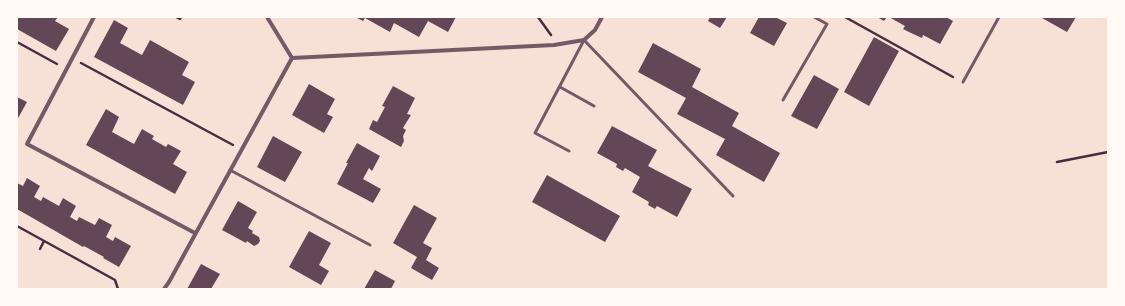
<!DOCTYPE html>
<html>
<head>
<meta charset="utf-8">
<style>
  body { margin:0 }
  #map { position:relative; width:1125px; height:306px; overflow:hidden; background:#f7e1d7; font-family:"Exo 2",sans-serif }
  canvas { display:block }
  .frame { position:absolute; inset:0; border:18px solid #fffaf5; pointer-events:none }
</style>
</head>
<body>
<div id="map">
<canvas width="1125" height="306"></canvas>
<div class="frame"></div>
</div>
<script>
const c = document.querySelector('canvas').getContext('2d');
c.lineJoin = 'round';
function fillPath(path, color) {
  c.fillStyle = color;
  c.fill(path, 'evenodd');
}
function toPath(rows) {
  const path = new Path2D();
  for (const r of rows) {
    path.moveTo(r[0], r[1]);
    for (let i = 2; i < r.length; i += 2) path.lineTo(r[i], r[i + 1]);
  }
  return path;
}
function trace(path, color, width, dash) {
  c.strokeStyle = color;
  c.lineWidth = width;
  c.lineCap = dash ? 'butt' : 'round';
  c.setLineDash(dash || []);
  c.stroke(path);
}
fillPath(toPath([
  [17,17,58,17,55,21,69,29,56,51,17,29],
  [355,17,456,17,448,32,428,21,419,37,394,23,390,32,365,18,363,21],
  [710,17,727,17,720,28,708,21],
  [759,17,775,17,787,23,774,46,750,33],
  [877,17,887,17,884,21],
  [889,17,946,17,953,21,940,44,923,35,922,38,911,33,903,29,905,26],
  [1043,17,1076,17,1067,32,1042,18],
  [114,20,128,28,120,43,142,55,150,40,189,62,182,75,195,82,183,105,94,57],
  [874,37,899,51,869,106,844,92],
  [653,43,701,69,692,87,739,113,732,126,780,153,764,182,716,155,725,139,677,114,686,98,638,72],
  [814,75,839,89,817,129,791,116],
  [309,84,335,99,327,114,333,117,324,133,292,115],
  [393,86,415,98,407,114,411,115,403,128,406,130,403,136,404,141,401,147,369,129,373,120,377,122,385,107,382,106],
  [17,97,27,102,17,120],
  [106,109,119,117,112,132,134,144,142,129,154,136,152,139,166,147,168,144,181,151,173,164,187,172,175,194,86,145],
  [612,126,657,150,648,166,692,189,677,217,657,206,655,209,648,205,649,202,632,192,640,177,625,168,623,171,616,167,617,164,597,153],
  [273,136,302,152,285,182,257,167],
  [357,143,380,156,372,171,369,168,363,179,381,189,373,203,337,184,348,163,346,163],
  [547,175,620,216,605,242,532,202],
  [27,178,40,186,34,197,41,201,43,197,59,206,63,198,76,206,70,217,77,221,79,217,95,225,99,218,112,225,106,237,113,241,115,237,131,246,119,267,103,258,104,257,84,246,83,247,17,209,17,183,23,186],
  [238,201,257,212,248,228,253,231,252,233,259,237,260,241,258,244,254,246,247,241,246,243,222,230],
  [414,205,437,218,423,243,432,248,426,260,439,268,432,280,411,268,417,257,393,243],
  [309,231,331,243,319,265,329,271,321,285,289,267],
  [201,264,220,274,211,289,187,289],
  [375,270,395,281,391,289,364,289]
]), '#644757');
trace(toPath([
  [176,17,180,19,181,17],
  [538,17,551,35],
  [845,17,953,77],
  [17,42,57,64],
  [81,63,233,145],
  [1057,162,1108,152],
  [17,226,115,280,118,289],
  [40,249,44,241]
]), '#4a2c40', 2.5);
trace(toPath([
  [963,82,999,17],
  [560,87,594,106],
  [783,100,827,24,814,17],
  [569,151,535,133,584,40,733,196],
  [230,170,370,245]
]), '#755966', 3);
trace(toPath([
  [94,17,27,144,195,233],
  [267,17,292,58],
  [292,58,554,45,584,40,595,30,602,17],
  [164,289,169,282,292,58]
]), '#755966', 4);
</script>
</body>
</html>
